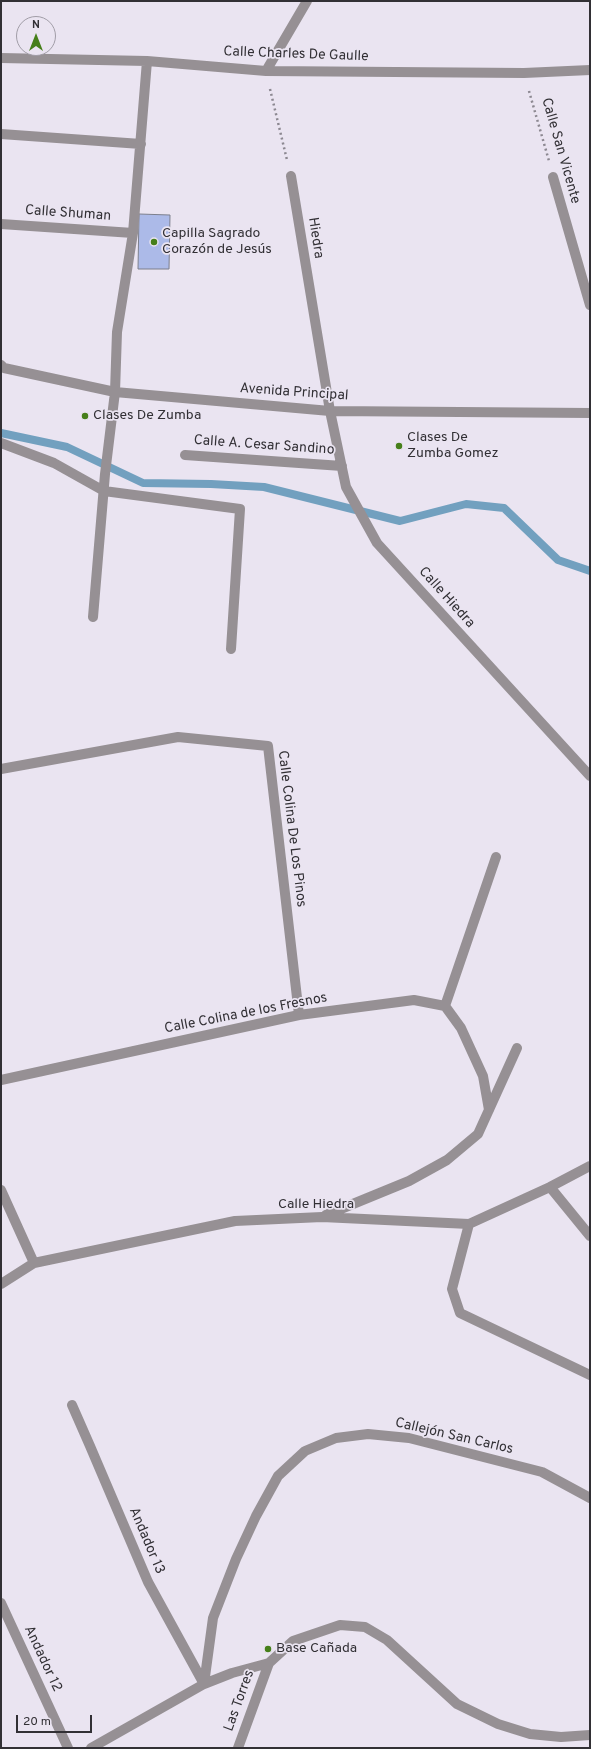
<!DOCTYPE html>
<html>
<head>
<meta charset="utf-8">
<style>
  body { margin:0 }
  #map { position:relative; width:591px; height:1749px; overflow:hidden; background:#eae4f1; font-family:Overpass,sans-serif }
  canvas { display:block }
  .frame { position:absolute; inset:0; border:2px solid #323035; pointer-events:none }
  .north { position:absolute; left:16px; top:16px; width:40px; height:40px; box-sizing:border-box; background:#eae4f1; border:1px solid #a09ca6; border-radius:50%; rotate:0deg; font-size:11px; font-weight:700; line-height:16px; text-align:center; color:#323035 }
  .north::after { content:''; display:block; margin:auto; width:14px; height:18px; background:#467f1a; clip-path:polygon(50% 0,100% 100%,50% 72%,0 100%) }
  .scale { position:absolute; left:16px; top:1715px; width:76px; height:18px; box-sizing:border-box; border:2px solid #323035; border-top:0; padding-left:5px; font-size:12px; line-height:14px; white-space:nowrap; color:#323035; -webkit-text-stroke:3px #eae4f1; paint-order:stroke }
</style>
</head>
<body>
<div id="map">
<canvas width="591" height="1749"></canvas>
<div class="frame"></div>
<div class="north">N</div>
<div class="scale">20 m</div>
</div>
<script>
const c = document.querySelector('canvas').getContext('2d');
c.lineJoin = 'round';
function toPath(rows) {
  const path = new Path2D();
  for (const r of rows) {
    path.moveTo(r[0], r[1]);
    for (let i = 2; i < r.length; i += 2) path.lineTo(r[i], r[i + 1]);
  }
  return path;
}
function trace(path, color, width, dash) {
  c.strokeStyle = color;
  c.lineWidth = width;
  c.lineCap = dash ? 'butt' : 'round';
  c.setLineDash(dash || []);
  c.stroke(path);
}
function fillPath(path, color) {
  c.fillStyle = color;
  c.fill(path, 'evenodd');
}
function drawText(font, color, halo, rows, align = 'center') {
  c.font = font + ' Overpass,sans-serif';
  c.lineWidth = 3.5;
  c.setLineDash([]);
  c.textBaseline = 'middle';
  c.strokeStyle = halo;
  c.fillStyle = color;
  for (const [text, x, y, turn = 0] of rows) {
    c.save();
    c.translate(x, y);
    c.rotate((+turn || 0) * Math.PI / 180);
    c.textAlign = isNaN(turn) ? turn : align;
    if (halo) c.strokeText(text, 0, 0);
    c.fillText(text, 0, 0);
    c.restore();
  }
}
trace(toPath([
  [1,433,67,447,143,483,211,484,264,487,400,521,466,504,504,508,558,560,590,571]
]), '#72a0bf', 8);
const building = toPath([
  [139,214,170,215,169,269,138,269,139,214]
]);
fillPath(building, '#acbae8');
trace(building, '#7c7f8c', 1);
trace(toPath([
  [270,89,287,160],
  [529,91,549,161]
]), '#8c8891', 2.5, [2, 3]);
trace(toPath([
  [1,58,147,61,266,71,524,73,590,70],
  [266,71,307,1],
  [1,134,141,144],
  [291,176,330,411,346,487,377,543,590,776],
  [553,177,590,305],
  [1,224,133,233],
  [1,365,4,368,115,392,330,411,590,413],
  [1,443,54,463,104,491,240,509,231,649],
  [185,455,342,466],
  [93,617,105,474,115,392,117,332,133,233,147,61],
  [1,769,178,737,268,746,299,1015],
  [445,1006,496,857],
  [1,1080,299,1015,414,1000,445,1006,461,1028,483,1076,489,1110],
  [550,1187,590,1236],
  [1,1190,34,1263],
  [326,1215,409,1181,447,1160,478,1134,517,1048],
  [469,1224,452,1289,460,1313,590,1375],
  [1,1284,34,1263,235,1221,322,1217,469,1224,550,1187,590,1166],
  [72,1405,90,1446,148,1582,204,1684],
  [1,1603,68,1748],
  [204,1684,213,1618,236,1559,256,1516,278,1476,305,1451,336,1438,368,1434,409,1438,542,1472,590,1498],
  [91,1748,204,1684,232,1673,269,1663],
  [238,1748,269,1663,293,1641,340,1625,365,1627,387,1640,457,1704,498,1724,530,1734,561,1737,590,1735]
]), '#969094', 10);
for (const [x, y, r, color] of [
  [154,242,4,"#467f1a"],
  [85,416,4,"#467f1a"],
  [399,446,4,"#467f1a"],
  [268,1649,4,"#467f1a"]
]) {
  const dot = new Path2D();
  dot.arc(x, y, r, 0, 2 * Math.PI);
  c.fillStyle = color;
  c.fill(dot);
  trace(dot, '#eae4f1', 1.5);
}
drawText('14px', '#323035', '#eae4f1', [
  ["Calle Charles De Gaulle",296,55,2],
  ["Calle San Vicente",560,151,74],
  ["Calle Shuman",68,214,4],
  ["Hiedra",315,238,81],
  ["Avenida Principal",294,393,4],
  ["Calle A. Cesar Sandino",264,446,4],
  ["Calle Hiedra",446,598,48],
  ["Calle Colina De Los Pinos",291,829,83],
  ["Calle Colina de los Fresnos",246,1014,-11],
  ["Calle Hiedra",316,1205],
  ["Callejón San Carlos",454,1437,13],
  ["Andador 13",146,1541,67],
  ["Andador 12",42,1659,65],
  ["Las Torres",240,1701,-70]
]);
drawText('14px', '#323035', '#eae4f1', [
  ["Capilla Sagrado",162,234],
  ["Corazón de Jesús",162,250],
  ["Clases De Zumba",93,416],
  ["Clases De",407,438],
  ["Zumba Gomez",407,454],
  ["Base Cañada",276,1649]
], 'left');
</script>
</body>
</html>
